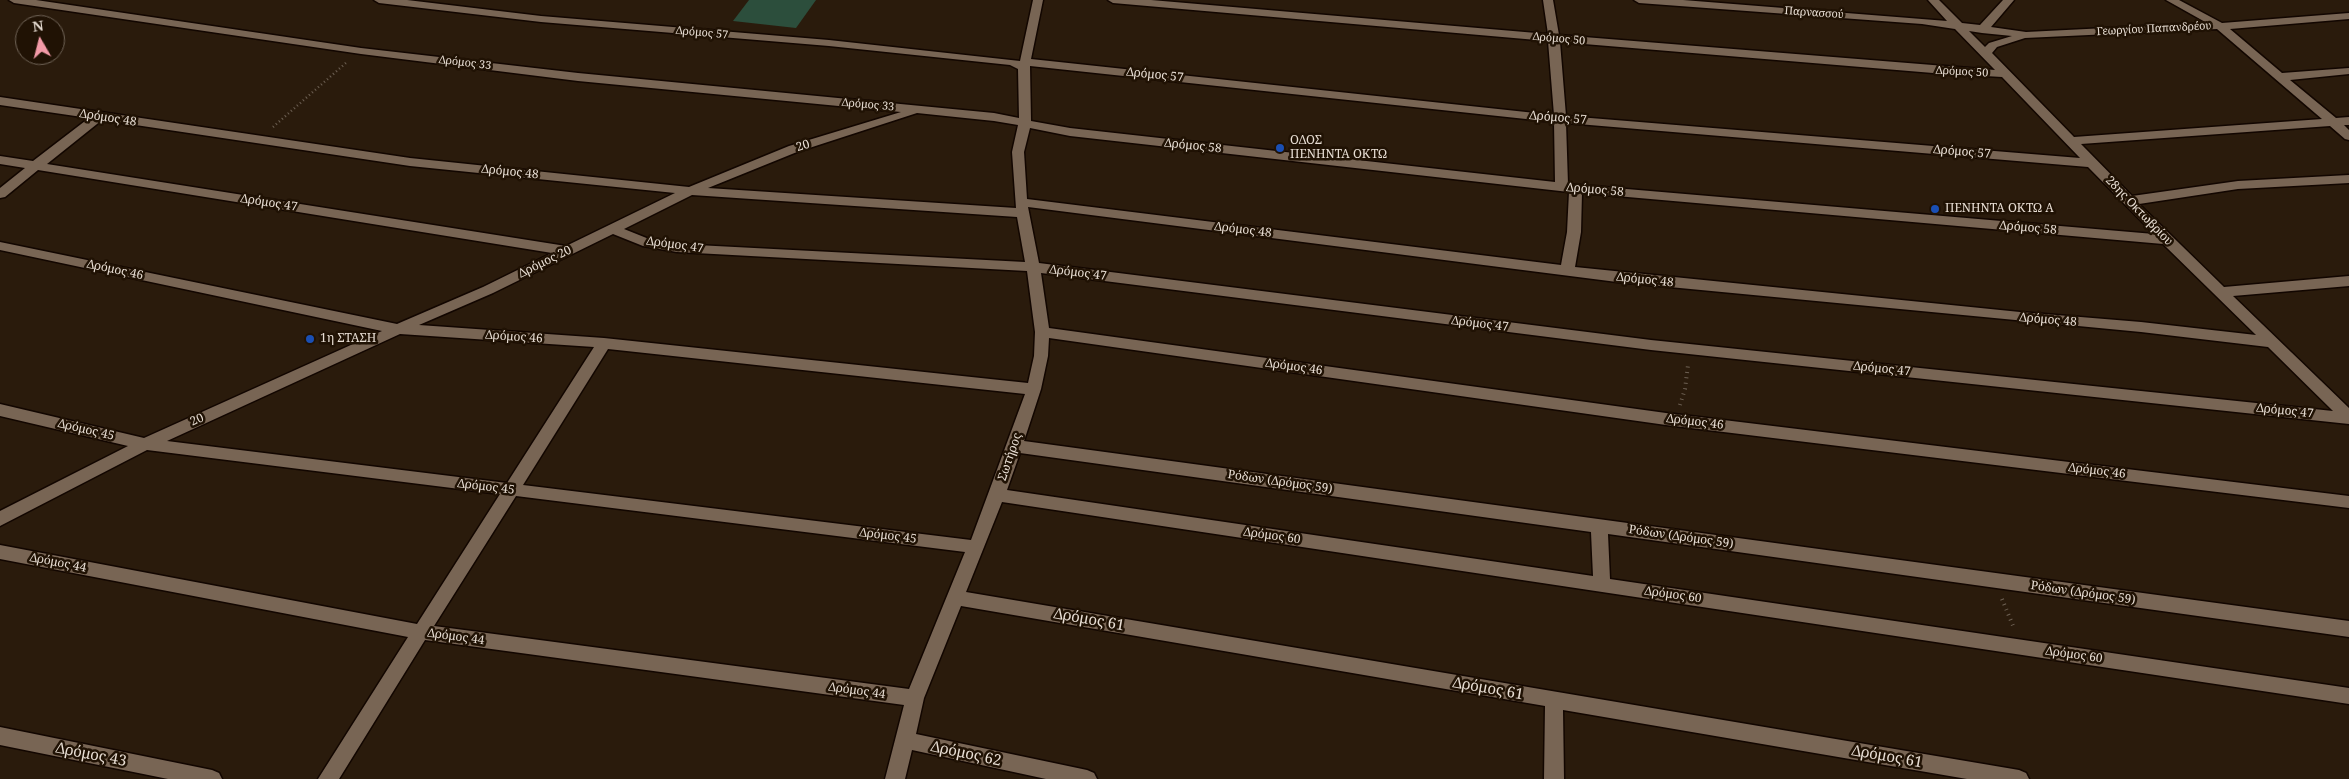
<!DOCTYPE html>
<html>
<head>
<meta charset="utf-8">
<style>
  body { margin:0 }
  #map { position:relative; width:2349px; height:779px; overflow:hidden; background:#2a1b0c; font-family:"Noto Serif",serif }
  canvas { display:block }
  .north { position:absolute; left:15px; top:15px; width:50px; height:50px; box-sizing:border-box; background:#201204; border:1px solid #706457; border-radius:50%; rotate:352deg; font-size:14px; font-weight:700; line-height:20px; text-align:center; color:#e8ded4 }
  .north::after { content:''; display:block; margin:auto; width:18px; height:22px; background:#f39aa7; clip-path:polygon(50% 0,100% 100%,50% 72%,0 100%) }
</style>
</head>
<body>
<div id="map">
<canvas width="2349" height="779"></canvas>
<div class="north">N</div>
</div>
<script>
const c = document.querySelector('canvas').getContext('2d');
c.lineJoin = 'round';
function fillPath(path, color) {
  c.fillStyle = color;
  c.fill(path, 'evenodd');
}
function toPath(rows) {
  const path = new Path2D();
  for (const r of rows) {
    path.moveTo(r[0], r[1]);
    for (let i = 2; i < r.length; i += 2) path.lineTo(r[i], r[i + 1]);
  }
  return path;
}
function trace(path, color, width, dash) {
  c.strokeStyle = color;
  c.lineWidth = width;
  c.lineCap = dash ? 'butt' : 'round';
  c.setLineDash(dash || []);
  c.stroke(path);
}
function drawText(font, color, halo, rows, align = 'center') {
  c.font = font + ' "Noto Serif",serif';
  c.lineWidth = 5;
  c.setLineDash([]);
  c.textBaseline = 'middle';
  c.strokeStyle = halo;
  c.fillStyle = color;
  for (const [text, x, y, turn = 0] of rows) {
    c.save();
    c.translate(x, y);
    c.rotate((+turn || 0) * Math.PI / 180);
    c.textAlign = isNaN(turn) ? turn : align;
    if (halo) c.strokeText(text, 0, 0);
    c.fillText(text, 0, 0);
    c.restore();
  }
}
fillPath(toPath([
  [749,0,816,0,796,28,733,21]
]), '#2c4e3c');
const minor = toPath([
  [9,0,36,0,361,48,578,73,994,113,1019,118,1018,69,1010,65,829,46,541,22,379,3,374,0,407,0,541,16,829,40,1020,61,1033,0,1043,0,1031,59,1554,115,1548,41,1113,3,1108,0,1151,0,1548,34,1543,0,1553,0,1559,35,1995,70,1955,29,1922,24,1639,3,1634,0,1683,0,1947,21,1928,0,1939,0,1962,23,1980,25,2003,0,2014,0,1991,27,2026,32,2207,23,2166,0,2179,0,2222,23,2349,13,2349,19,2230,29,2282,73,2349,68,2349,74,2290,80,2336,118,2349,117,2349,125,2344,125,2349,130,2349,140,2345,139,2330,126,2081,144,2132,196,2238,181,2349,175,2349,183,2238,189,2139,204,2224,287,2349,276,2349,286,2233,296,2349,408,2349,424,1651,350,1041,273,1049,328,1666,413,2349,496,2349,508,1666,425,1049,338,1048,356,1041,389,1024,441,2349,621,2349,637,1608,534,1610,579,2349,688,2349,704,1002,502,966,592,2019,770,2026,773,2029,779,1967,779,1563,710,1564,779,1544,779,1545,706,961,606,924,698,916,734,1087,770,1094,773,1097,779,1046,779,912,750,905,779,885,779,904,705,425,640,339,779,318,779,408,637,0,559,0,545,417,624,500,494,147,450,0,526,0,511,128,446,0,416,0,404,144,438,382,331,0,250,0,242,397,324,483,287,552,253,38,170,5,197,0,198,0,188,25,168,0,164,0,156,33,161,89,118,0,105,0,97,410,158,689,187,789,146,901,112,578,81,361,54,14,3,9,0],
  [2217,29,2322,119,2074,137,1992,53,1997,47,2025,38,2217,29],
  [1969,31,1982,33,2012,36,1989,43,1985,47,1969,31],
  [1560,42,1933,73,2002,77,2080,158,1566,116,1560,42],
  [1030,66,1554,122,1555,182,1070,128,1031,121,1030,66],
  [917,113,994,121,1018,125,1012,152,1016,208,708,188,797,152,917,113],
  [102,120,410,166,675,193,566,246,47,164,102,120],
  [1566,123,2088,167,2154,234,1568,184,1566,123],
  [1030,128,1070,136,1569,192,1567,232,1561,265,1027,199,1024,152,1030,128],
  [1582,193,2163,244,2256,335,2141,322,2020,312,1575,267,1581,232,1582,193],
  [692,195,1017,217,1025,262,677,244,649,239,624,229,692,195],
  [1028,207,1617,282,2141,332,2268,347,2333,411,1651,340,1039,263,1028,207],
  [613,234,643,246,677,252,1027,271,1035,332,1034,356,1028,383,604,338,419,325,493,293,613,234],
  [400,334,594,347,507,483,167,441,400,334],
  [608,349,1025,394,971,540,523,485,608,349],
  [1020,453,1591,532,1593,576,1007,490,1020,453],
  [516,496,965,552,909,689,434,626,516,496],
  [0,727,212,770,219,773,222,779,168,779,0,745,0,727]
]);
trace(minor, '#120600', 3);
trace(toPath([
  [273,127,347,62]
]), '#6e6154', 2.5, [1, 3]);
trace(toPath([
  [1680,405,1685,389,1688,365],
  [2002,599,2014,628]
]), '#6e6154', 4, [1, 4.5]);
fillPath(minor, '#786554');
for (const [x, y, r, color] of [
  [1280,148,5,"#1a4fb4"],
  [1935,209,5,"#1a4fb4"],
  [310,339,5,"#1a4fb4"]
]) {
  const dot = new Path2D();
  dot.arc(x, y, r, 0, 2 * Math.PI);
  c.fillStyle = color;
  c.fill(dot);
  trace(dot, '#201204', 2);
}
drawText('11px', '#e8ded4', '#201204', [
  ["Παρνασσού",1814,13,4],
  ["Γεωργίου Παπανδρέου",2154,29,-3],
  ["Δρόμος 57",702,33,5],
  ["Δρόμος 50",1559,39,5],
  ["Δρόμος 33",465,63,7],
  ["Δρόμος 50",1962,72,3],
  ["Δρόμος 33",868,105,5]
]);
drawText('12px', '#e8ded4', '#201204', [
  ["Δρόμος 57",1155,75,6],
  ["Δρόμος 48",108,118,9],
  ["Δρόμος 57",1558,118,5],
  ["20",803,146,-17],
  ["Δρόμος 58",1193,146,6],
  ["Δρόμος 57",1962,152,5],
  ["Δρόμος 48",510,172,6],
  ["Δρόμος 58",1595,190,5],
  ["Δρόμος 47",269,203,9],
  ["28ης Οκτωβρίου",2139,211,46],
  ["Δρόμος 58",2028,228,5],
  ["Δρόμος 48",1243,230,7],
  ["Δρόμος 47",675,245,8],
  ["Δρόμος 20",545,262,-26],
  ["Δρόμος 46",115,270,12],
  ["Δρόμος 47",1078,273,7],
  ["Δρόμος 48",1645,280,6],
  ["Δρόμος 48",2048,320,5],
  ["Δρόμος 47",1480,324,7],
  ["Δρόμος 46",514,337,4],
  ["Δρόμος 46",1294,367,8],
  ["Δρόμος 47",1882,369,6],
  ["Δρόμος 47",2285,411,6],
  ["20",197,420,-24],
  ["Δρόμος 46",1695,422,7],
  ["Δρόμος 45",86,430,13],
  ["Σωτήρος",1010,457,-71],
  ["Δρόμος 46",2097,471,7],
  ["Ρόδων (Δρόμος 59)",1280,482,8],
  ["Δρόμος 45",486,487,7],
  ["Δρόμος 45",888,536,7],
  ["Δρόμος 60",1272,536,8],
  ["Ρόδων (Δρόμος 59)",1681,537,8],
  ["Δρόμος 44",58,563,11],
  ["Ρόδων (Δρόμος 59)",2083,593,8],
  ["Δρόμος 60",1673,595,8],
  ["Δρόμος 44",456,637,8],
  ["Δρόμος 60",2074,655,8],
  ["Δρόμος 44",857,691,8]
]);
drawText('12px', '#e8ded4', '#201204', [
  ["ΟΔΟΣ",1290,141],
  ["ΠΕΝΗΝΤΑ ΟΚΤΩ",1290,155],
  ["ΠΕΝΗΝΤΑ ΟΚΤΩ Α",1945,209],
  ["1η ΣΤΑΣΗ",320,339]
], 'left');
drawText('15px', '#e8ded4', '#201204', [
  ["Δρόμος 61",1089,620,10],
  ["Δρόμος 61",1488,689,10],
  ["Δρόμος 62",966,754,12],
  ["Δρόμος 43",91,755,11],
  ["Δρόμος 61",1887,757,10]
]);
</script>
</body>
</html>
